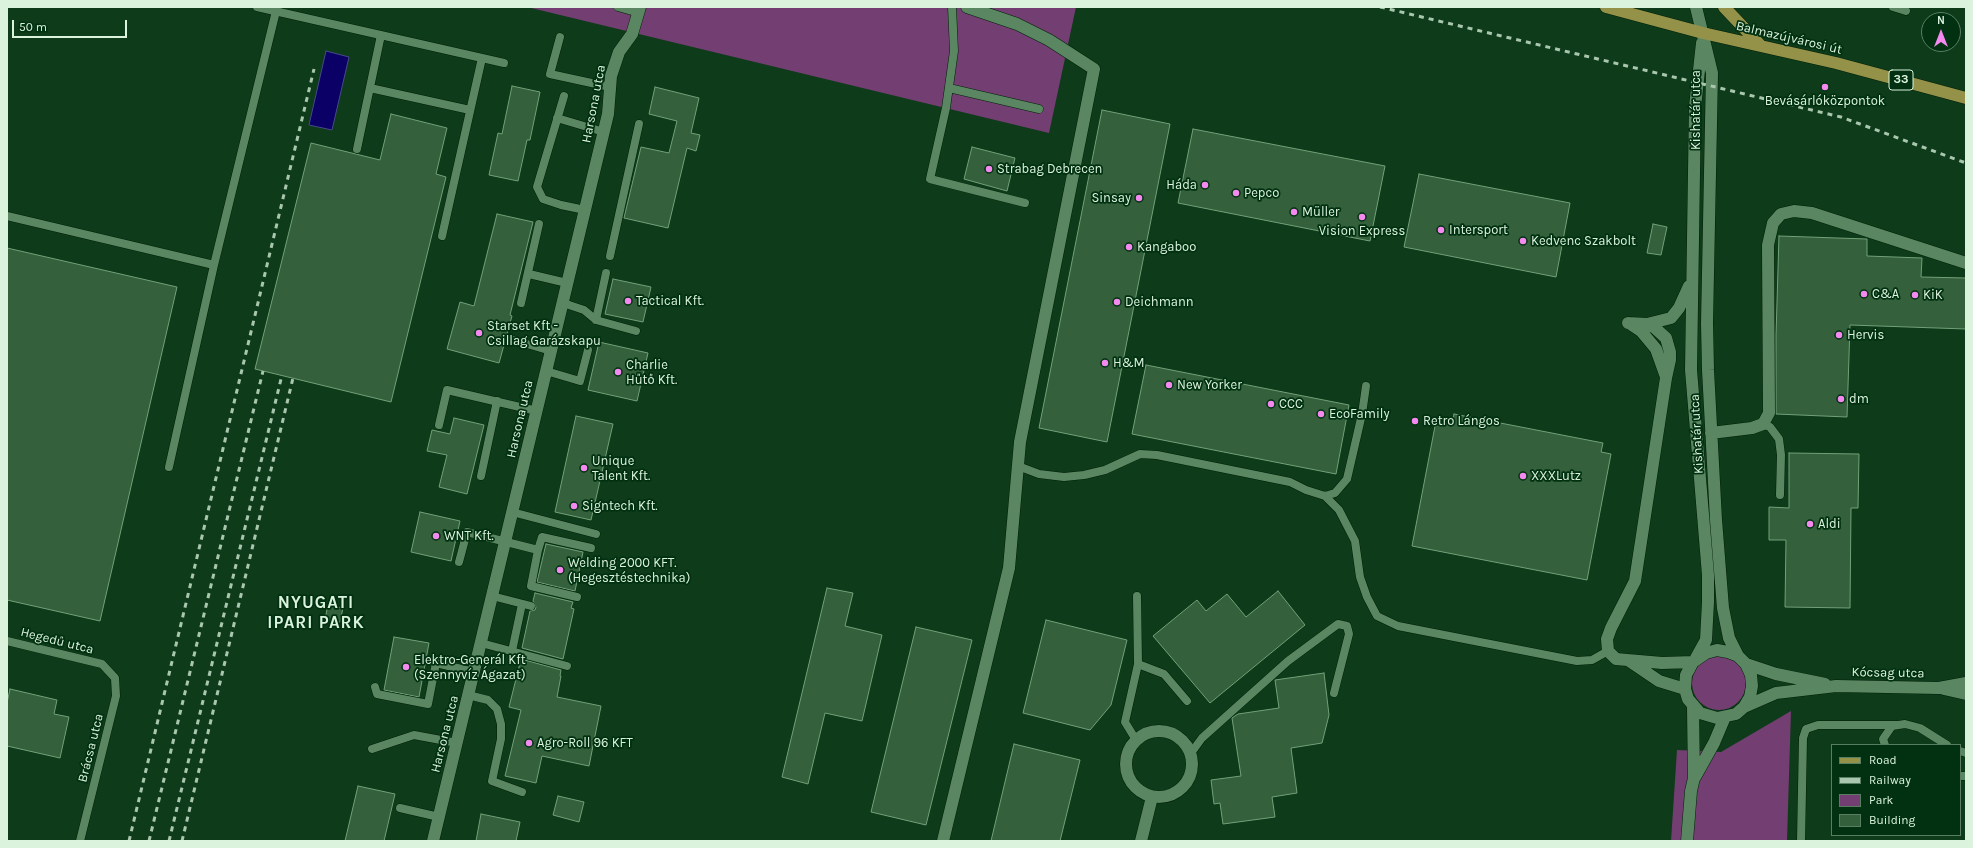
<!DOCTYPE html>
<html>
<head>
<meta charset="utf-8">
<style>
  body { margin:0 }
  #map { position:relative; width:1973px; height:848px; overflow:hidden; background:#0e3b1a; font-family:Karla,sans-serif }
  canvas { display:block }
  .frame { position:absolute; inset:0; border:8px solid #dbf3dd; pointer-events:none }
  .legend { position:absolute; left:1831px; top:744px; width:130px; height:92px; box-sizing:border-box; background:#013110; border:1px solid #587f62; margin:0; padding:5px 7px; list-style:none; font-size:12px; color:#dbf3dd }
  .legend li { display:flex; align-items:center; gap:8px; height:20px }
  .legend b { width:20px; border:1px solid #587f62 }
  .north { position:absolute; left:1921px; top:12px; width:40px; height:40px; box-sizing:border-box; background:#013110; border:1px solid #587f62; border-radius:50%; rotate:0deg; font-size:11px; font-weight:700; line-height:16px; text-align:center; color:#dbf3dd }
  .north::after { content:''; display:block; margin:auto; width:14px; height:18px; background:#f489f0; clip-path:polygon(50% 0,100% 100%,50% 72%,0 100%) }
  .scale { position:absolute; left:12px; top:20px; width:115px; height:18px; box-sizing:border-box; border:2px solid #dbf3dd; border-top:0; padding-left:5px; font-size:12px; line-height:14px; white-space:nowrap; color:#dbf3dd; -webkit-text-stroke:3px #013110; paint-order:stroke }
</style>
</head>
<body>
<div id="map">
<canvas width="1973" height="848"></canvas>
<div class="frame"></div>
<ul class="legend">
<li><b style="height:5px;background:#949149"></b>Road</li>
<li><b style="height:5px;background:#a9c6ae"></b>Railway</li>
<li><b style="height:11px;background:#733e71"></b>Park</li>
<li><b style="height:11px;background:#34603c"></b>Building</li>
</ul>
<div class="north">N</div>
<div class="scale">50 m</div>
</div>
<script>
const c = document.querySelector('canvas').getContext('2d');
c.lineJoin = 'round';
function fillPath(path, color) {
  c.fillStyle = color;
  c.fill(path, 'evenodd');
}
function toPath(rows) {
  const path = new Path2D();
  for (const r of rows) {
    if (r.length === 3) {
      path.moveTo(r[0] + r[2], r[1]);
      path.arc(r[0], r[1], r[2], 0, 2 * Math.PI);
      continue;
    }
    path.moveTo(r[0], r[1]);
    for (let i = 2; i < r.length; i += 2) path.lineTo(r[i], r[i + 1]);
  }
  return path;
}
function trace(path, color, width, dash) {
  c.strokeStyle = color;
  c.lineWidth = width;
  c.lineCap = dash ? 'butt' : 'round';
  c.setLineDash(dash || []);
  c.stroke(path);
}
function drawText(font, color, halo, rows, align = 'center') {
  c.font = font + ' Karla,sans-serif';
  c.lineWidth = 3.5;
  c.setLineDash([]);
  c.textBaseline = 'middle';
  c.strokeStyle = halo;
  c.fillStyle = color;
  for (const [text, x, y, turn = 0] of rows) {
    c.save();
    c.translate(x, y);
    c.rotate((+turn || 0) * Math.PI / 180);
    c.textAlign = isNaN(turn) ? turn : align;
    if (halo) c.strokeText(text, 0, 0);
    c.fillText(text, 0, 0);
    c.restore();
  }
}
fillPath(toPath([
  [527,7,1076,7,1049,133],
  [1719,683,27],
  [1791,711,1787,841,1671,841,1677,750,1721,752]
]), '#733e71');
const water = toPath([
  [326,51,349,57,332,130,309,125,326,51]
]);
fillPath(water, '#0a0066');
trace(water, '#49498a', 1);
const building = toPath([
  [512,86,540,92,530,140,527,140,518,181,489,175,498,133,502,134,512,86],
  [655,87,699,98,691,133,700,135,696,151,687,148,668,228,624,218,641,147,669,153,677,121,649,114,655,87],
  [1102,110,1170,124,1107,442,1039,428,1102,110],
  [391,114,447,128,436,174,446,177,391,402,255,369,311,143,380,160,391,114],
  [1193,129,1385,166,1370,241,1178,203,1193,129],
  [972,147,1015,158,1007,191,964,179,972,147],
  [1419,174,1570,203,1556,277,1404,247,1419,174],
  [497,214,533,222,510,315,512,316,499,363,447,349,460,302,474,306,497,214],
  [1653,224,1667,227,1661,255,1647,253,1653,224],
  [1779,236,1867,239,1867,256,1922,258,1921,277,1966,278,1966,329,1850,325,1847,417,1776,414,1776,336,1779,236],
  [7,248,177,287,100,621,7,600,7,248],
  [613,279,651,287,643,322,605,314,613,279],
  [599,342,648,353,637,401,588,390,599,342],
  [1146,365,1349,405,1336,474,1132,434,1146,365],
  [1454,414,1603,443,1601,452,1611,454,1587,580,1412,546,1436,421,1452,424,1454,414],
  [576,416,613,424,591,520,555,512,576,416],
  [454,418,484,425,467,494,439,487,447,455,427,451,432,430,450,434,454,418],
  [1789,453,1859,454,1858,508,1851,508,1850,608,1785,607,1786,540,1769,540,1769,507,1789,508,1789,453],
  [420,512,460,521,451,561,411,552,420,512],
  [546,544,583,552,575,591,537,582,546,544],
  [827,588,853,593,845,626,882,635,862,721,825,713,808,784,782,777,827,588],
  [1278,591,1305,625,1210,703,1153,636,1197,600,1206,611,1227,594,1246,617,1278,591],
  [535,593,573,602,571,608,574,609,563,659,522,648,530,611,535,610,536,607,533,601,535,593],
  [328,605,343,608,340,622,325,619,328,605],
  [1046,620,1127,640,1111,705,1090,730,1023,713,1046,620],
  [916,627,972,640,926,825,871,812,916,627],
  [394,637,429,643,419,697,384,690,394,637],
  [521,659,561,670,560,676,561,676,557,697,601,706,589,766,542,756,536,783,505,776,521,710,509,707,521,659],
  [1324,673,1329,715,1322,743,1291,748,1297,793,1272,797,1275,817,1223,824,1220,803,1214,804,1211,780,1241,776,1232,718,1238,714,1279,708,1275,680,1324,673],
  [10,689,57,700,54,714,69,717,60,758,7,746,7,703,10,689],
  [1014,744,1080,760,1060,841,991,841,1014,744],
  [358,786,395,794,384,841,345,841,358,786],
  [558,796,584,802,579,822,553,815,558,796],
  [481,814,520,822,516,841,476,841,481,814]
]);
fillPath(building, '#34603c');
trace(building, '#72a179', 1);
const lane = toPath([
  [257,7,504,63],
  [618,7,639,13],
  [952,7,954,51,946,108,930,179,1025,203],
  [1893,7,1906,11],
  [560,37,550,74,610,87],
  [370,88,470,110],
  [949,88,1039,109],
  [564,96,537,187,543,199,561,205,585,210],
  [557,118,604,132],
  [357,149,381,35],
  [7,216,214,265,277,7],
  [442,236,482,58],
  [610,256,639,124],
  [529,274,567,283],
  [521,303,539,224],
  [563,303,584,310,596,320,636,331],
  [596,320,606,273],
  [510,339,551,351],
  [546,371,580,381,588,350],
  [1763,424,1770,427,1779,439,1781,455,1780,495],
  [439,425,447,390,537,411],
  [1018,466,1039,474,1064,477,1084,475,1105,470,1140,454,1157,455,1290,482,1306,490,1325,496,1335,493,1347,479,1362,414,1366,386],
  [169,467,214,265],
  [481,476,497,401],
  [1325,496,1339,510,1355,541,1360,577,1367,597,1377,616,1398,626,1577,661,1592,660,1608,651],
  [512,512,596,534],
  [459,562,467,532,538,550],
  [492,596,531,606],
  [577,597,531,586,538,550,542,537,591,548],
  [7,641,102,664,115,678,116,696,80,841],
  [481,643,567,666],
  [512,651,522,604],
  [1138,664,1164,674,1187,701],
  [375,687,377,694,428,704,436,663,474,672],
  [468,695,488,700,497,709,501,724,501,739,492,781,522,792],
  [1136,740,1125,722,1138,664,1137,596],
  [1885,745,1883,739,1892,726,1905,724,1920,728,1947,745],
  [372,749,414,735,457,743],
  [1960,751,1966,753],
  [1191,753,1202,738,1288,661,1338,624,1347,626,1349,634,1334,693],
  [1960,776,1966,776],
  [400,808,439,817],
  [1801,841,1803,738,1806,729,1818,725,1898,725]
]);
const street = toPath([
  [1696,7,1712,73,1707,323,1708,370,1716,520,1723,608,1729,638,1738,656],
  [1628,323,1647,324,1671,318,1679,308,1689,286],
  [1629,323,1641,331,1656,349,1666,377],
  [1647,324,1655,328,1666,338,1670,352,1670,360,1666,378,1635,581,1611,628,1607,639,1608,651,1616,659,1662,663,1693,662],
  [1711,433,1752,428,1763,424,1769,413,1768,245,1773,223,1781,214,1794,211,1812,213,1966,263],
  [1696,658,1706,640,1708,602,1708,575,1691,370,1695,107,1702,43],
  [1628,660,1659,681,1685,689],
  [1746,664,1776,674,1825,684],
  [1944,689,1966,694],
  [1744,707,1750,697,1752,686,1751,675,1746,664,1738,656,1728,652,1717,650,1706,653,1693,662,1686,675,1685,689,1688,699,1700,713,1717,718,1736,714,1744,707,1776,693,1836,686,1939,688,1966,683],
  [1159,764,33],
  [1695,777,1714,743,1725,717],
  [433,841,608,114,611,76,619,52,632,34,640,7],
  [943,841,1009,568,1020,442,1094,69,1049,40,1017,24,967,7],
  [1141,841,1152,797],
  [1687,841,1691,791,1694,778,1693,707]
]);
const primary = toPath([
  [1606,7,1703,33,1836,63,1966,98],
  [1724,7,1760,45]
]);
trace(lane, '#002008', 9);
trace(street, '#002008', 13);
trace(primary, '#002008', 13);
trace(lane, '#5a8761', 8);
trace(street, '#5a8761', 12);
trace(primary, '#949149', 12);
trace(toPath([
  [1380,7,1841,117,1966,163],
  [129,841,314,69],
  [149,841,263,371],
  [169,841,282,375],
  [182,841,293,378]
]), '#a9c6ae', 3, [5, 5]);
for (const [x, y, r, color] of [
  [1825,87,4,"#f489f0"],
  [989,169,4,"#f489f0"],
  [1205,185,4,"#f489f0"],
  [1236,193,4,"#f489f0"],
  [1139,198,4,"#f489f0"],
  [1294,212,4,"#f489f0"],
  [1362,217,4,"#f489f0"],
  [1441,230,4,"#f489f0"],
  [1523,241,4,"#f489f0"],
  [1129,247,4,"#f489f0"],
  [1864,294,4,"#f489f0"],
  [1915,295,4,"#f489f0"],
  [628,301,4,"#f489f0"],
  [1117,302,4,"#f489f0"],
  [479,333,4,"#f489f0"],
  [1839,335,4,"#f489f0"],
  [1105,363,4,"#f489f0"],
  [618,372,4,"#f489f0"],
  [1169,385,4,"#f489f0"],
  [1841,399,4,"#f489f0"],
  [1271,404,4,"#f489f0"],
  [1321,414,4,"#f489f0"],
  [1415,421,4,"#f489f0"],
  [584,468,4,"#f489f0"],
  [1523,476,4,"#f489f0"],
  [574,506,4,"#f489f0"],
  [1810,524,4,"#f489f0"],
  [436,536,4,"#f489f0"],
  [560,570,4,"#f489f0"],
  [406,667,4,"#f489f0"],
  [529,743,4,"#f489f0"]
]) {
  const dot = new Path2D();
  dot.arc(x, y, r, 0, 2 * Math.PI);
  c.fillStyle = color;
  c.fill(dot);
  trace(dot, '#013110', 1.5);
}
for (const [x, y, w] of [
  [1901,80,24]
]) {
  const box = new Path2D();
  box.roundRect(x - w / 2, y - 10, w, 20, 3);
  c.fillStyle = '#013110';
  c.fill(box);
  trace(box, '#dbf3dd', 1);
}
drawText('bold 12px', '#dbf3dd', null, [
  ["33",1901,80]
]);
drawText('13px', '#dbf3dd', '#013110', [
  ["Balmazújvárosi út",1789,38,13],
  ["Harsona utca",594,104,-79],
  ["Kishatár utca",1696,110,-90],
  ["Harsona utca",520,419,-77],
  ["Kishatár utca",1697,434,-93],
  ["Hegedű utca",57,641,14],
  ["Kócsag utca",1888,673,1],
  ["Harsona utca",445,734,-76],
  ["Brácsa utca",91,748,-76]
]);
drawText('13px', '#dbf3dd', '#013110', [
  ["Bevásárlóközpontok",1825,101,"center"],
  ["Strabag Debrecen",997,169],
  ["Háda",1197,185,"right"],
  ["Pepco",1244,193],
  ["Sinsay",1131,198,"right"],
  ["Müller",1302,212],
  ["Intersport",1449,230],
  ["Vision Express",1362,231,"center"],
  ["Kedvenc Szakbolt",1531,241],
  ["Kangaboo",1137,247],
  ["C&A",1872,294],
  ["KiK",1923,295],
  ["Tactical Kft.",636,301],
  ["Deichmann",1125,302],
  ["Starset Kft -",487,326],
  ["Csillag Garázskapu",487,341],
  ["Hervis",1847,335],
  ["H&M",1113,363],
  ["Charlie",626,365],
  ["Hűtő Kft.",626,380],
  ["New Yorker",1177,385],
  ["dm",1849,399],
  ["CCC",1279,404],
  ["EcoFamily",1329,414],
  ["Retro Lángos",1423,421],
  ["Unique",592,461],
  ["Talent Kft.",592,476],
  ["XXXLutz",1531,476],
  ["Signtech Kft.",582,506],
  ["Aldi",1818,524],
  ["WNT Kft.",444,536],
  ["Welding 2000 KFT.",568,563],
  ["(Hegesztéstechnika)",568,578],
  ["Elektro-Generál Kft",414,660],
  ["(Szennyvíz Ágazat)",414,675],
  ["Agro-Roll 96 KFT",537,743]
], 'left');
c.letterSpacing = '1px';
drawText('bold 17px', '#dbf3dd', '#013110', [
  ["NYUGATI",316,603],
  ["IPARI PARK",316,623]
]);
c.letterSpacing = '0px';
</script>
</body>
</html>
